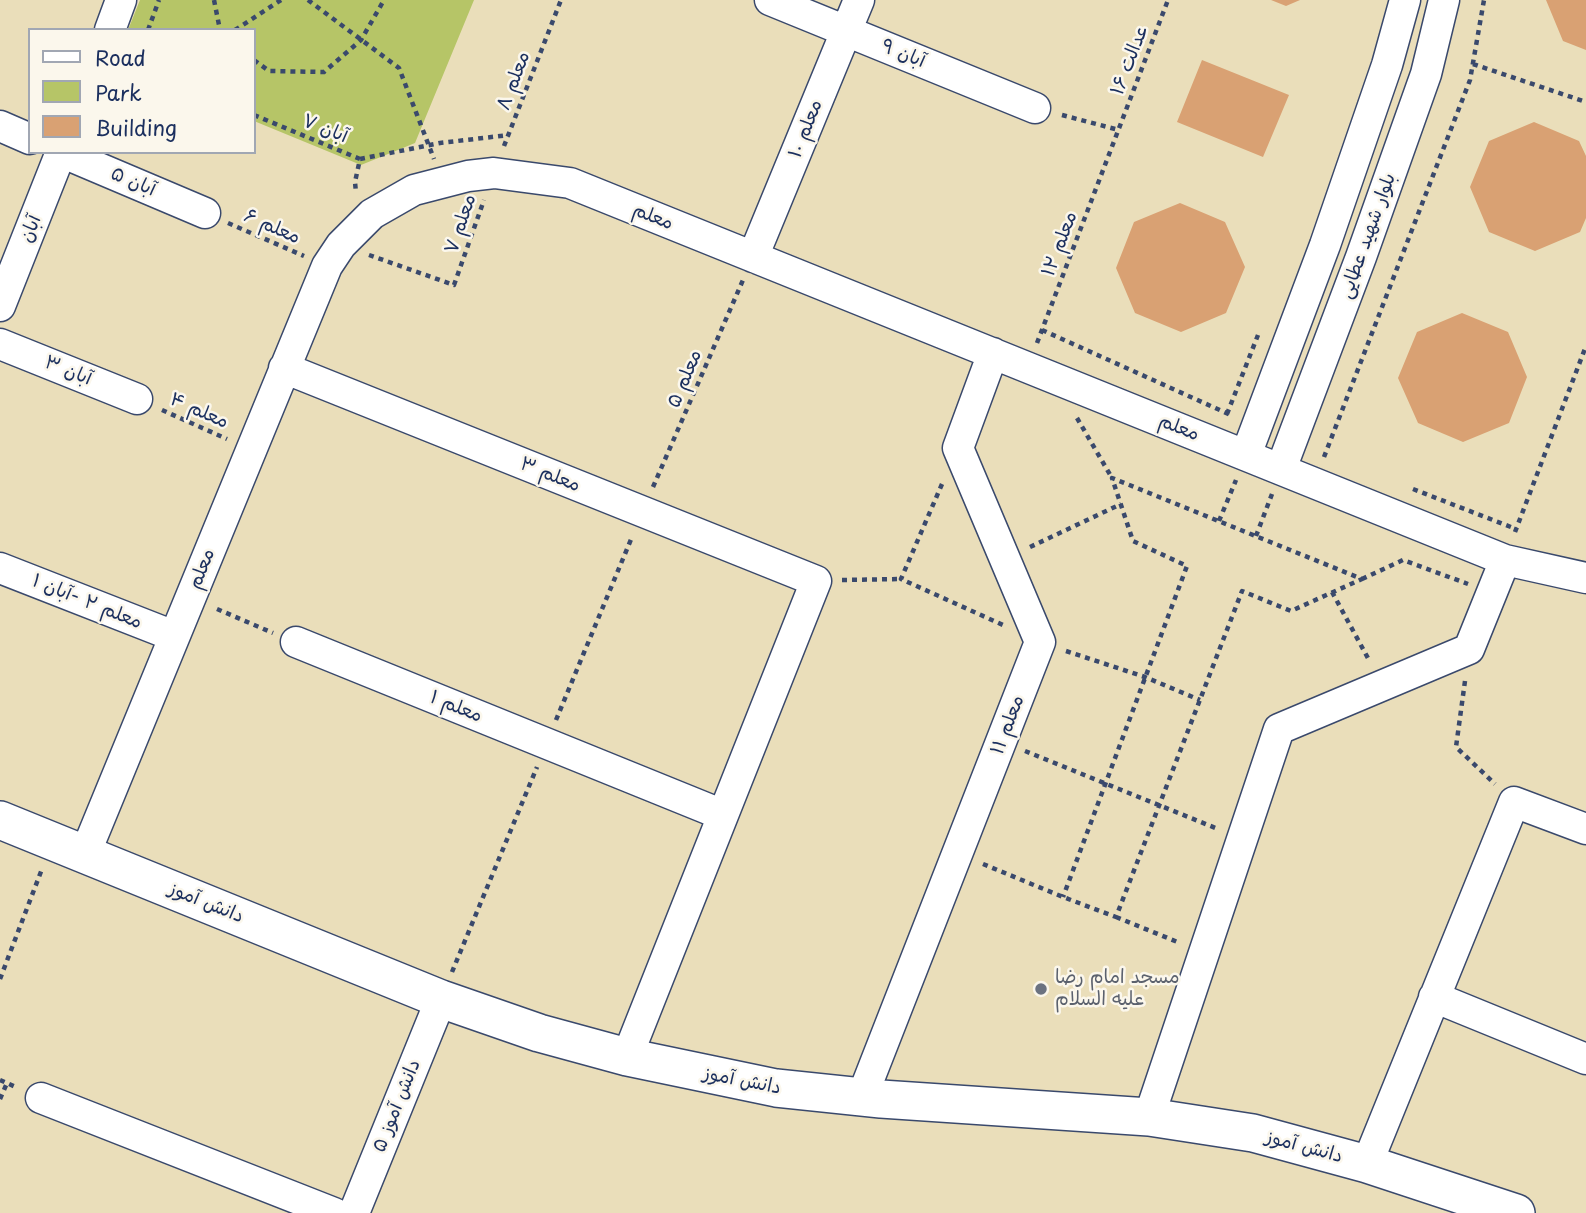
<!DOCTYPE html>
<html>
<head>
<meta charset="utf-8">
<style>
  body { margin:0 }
  #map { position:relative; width:1586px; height:1213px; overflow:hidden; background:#eadeba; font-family:"Playpen Sans",sans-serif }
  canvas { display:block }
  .legend { position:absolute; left:28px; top:28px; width:228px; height:126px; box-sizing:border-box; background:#fbf7ec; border:2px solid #a1a7b3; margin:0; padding:9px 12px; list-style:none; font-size:21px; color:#1b2f5e }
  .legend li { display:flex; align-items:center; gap:14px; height:35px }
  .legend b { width:35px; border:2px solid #a1a7b3 }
</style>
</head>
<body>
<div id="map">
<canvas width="1586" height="1213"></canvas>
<ul class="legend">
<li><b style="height:9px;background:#fff"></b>Road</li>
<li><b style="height:19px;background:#b6c567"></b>Park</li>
<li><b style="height:19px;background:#d9a173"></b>Building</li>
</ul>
</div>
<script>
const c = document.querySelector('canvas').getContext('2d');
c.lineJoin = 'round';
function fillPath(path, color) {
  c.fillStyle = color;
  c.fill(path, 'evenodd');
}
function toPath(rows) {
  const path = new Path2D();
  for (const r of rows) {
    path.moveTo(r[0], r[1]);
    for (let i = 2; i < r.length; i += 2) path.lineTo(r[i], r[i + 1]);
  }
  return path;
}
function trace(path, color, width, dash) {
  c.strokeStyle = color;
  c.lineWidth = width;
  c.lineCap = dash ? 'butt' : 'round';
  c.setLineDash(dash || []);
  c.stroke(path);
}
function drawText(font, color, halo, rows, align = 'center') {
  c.font = font + ' "Playpen Sans","Playpen Sans Arabic",sans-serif';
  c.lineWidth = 5;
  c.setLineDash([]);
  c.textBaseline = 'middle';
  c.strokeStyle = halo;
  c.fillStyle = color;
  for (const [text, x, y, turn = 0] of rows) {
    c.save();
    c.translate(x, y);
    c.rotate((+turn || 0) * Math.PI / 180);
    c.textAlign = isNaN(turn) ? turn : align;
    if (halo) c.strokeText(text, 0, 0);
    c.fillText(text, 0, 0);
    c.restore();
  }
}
fillPath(toPath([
  [140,0,474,0,415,143,361,165,254,121,254,30,128,30]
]), '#b6c567');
fillPath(toPath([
  [1271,0,1300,0,1286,6],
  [1546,0,1586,0,1586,50,1563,41],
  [1202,60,1289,95,1263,157,1177,122],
  [1534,122,1579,141,1586,156,1586,218,1580,232,1535,251,1489,232,1470,187,1489,141],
  [1180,203,1225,222,1245,267,1226,313,1181,332,1135,313,1116,268,1134,222],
  [1462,313,1508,332,1527,377,1509,423,1463,442,1418,423,1398,378,1417,332]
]), '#d9a173');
const minor = toPath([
  [770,0,1035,108],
  [110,30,121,0],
  [0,126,30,139],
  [61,152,205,213],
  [753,257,859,0],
  [0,306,61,152],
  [0,344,137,399],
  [284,368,816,581,627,1057],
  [1246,455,1325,245,1387,65,1405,0],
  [1281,469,1361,257,1426,74,1444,0],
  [0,568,174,636],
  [296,642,723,815],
  [85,854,327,266,341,245,372,214,414,190,468,176,494,173,570,183,1505,560,1586,578],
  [1434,997,1586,1059],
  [862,1097,1040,642,958,448,993,353],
  [41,1098,334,1213],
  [1149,1117,1279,729,1469,649,1505,560],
  [1367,1164,1514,802,1586,829],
  [354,1213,441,999]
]);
const tertiary = toPath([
  [0,820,441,999,539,1033,627,1057,776,1088,881,1099,1149,1117,1253,1133,1367,1164,1516,1213]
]);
trace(minor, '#3a496c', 33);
trace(tertiary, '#3a496c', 40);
trace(toPath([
  [214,0,220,30],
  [308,0,399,68,434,159],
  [148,30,159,0],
  [235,30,281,0],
  [254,60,269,71,324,72,361,40,384,0],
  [1473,64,1586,102],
  [254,115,360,159,355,182,356,193],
  [1062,115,1119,130],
  [504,146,561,0],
  [360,159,440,143,509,135],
  [228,223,304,256],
  [369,255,454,285,484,200],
  [1042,330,1233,416],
  [1037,343,1168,0],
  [162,410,227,439],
  [1227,414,1258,335],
  [1077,418,1112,478],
  [1324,457,1470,80,1484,0],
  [942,484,901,579,1003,625],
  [653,487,743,280],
  [1413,489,1516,529],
  [1219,521,1236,480],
  [1515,532,1586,346],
  [1256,536,1272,494],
  [1030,547,1121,504],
  [1362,579,1403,560,1468,584],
  [842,580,901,579],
  [1332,592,1369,660],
  [217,609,273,633],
  [1066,651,1145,677,1200,700],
  [1465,681,1456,747,1495,784],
  [556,720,632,537],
  [1025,751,1218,829],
  [983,864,1063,897,1116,917,1242,591,1291,611,1362,579,1112,478,1133,541,1187,566,1063,897],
  [1116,917,1180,943],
  [452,972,537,767],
  [0,979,42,869],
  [0,1080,18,1088],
  [0,1099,7,1083]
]), '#3a496c', 4.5, [5, 5]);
trace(minor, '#fff', 30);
trace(tertiary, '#fff', 37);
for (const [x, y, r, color] of [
  [1041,989,7,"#6b7280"]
]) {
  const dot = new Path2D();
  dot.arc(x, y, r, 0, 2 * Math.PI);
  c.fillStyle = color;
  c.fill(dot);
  trace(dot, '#fbf7ec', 2.5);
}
drawText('19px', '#1b2f5e', '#fbf7ec', [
  ["آبان ۹",903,54,22],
  ["عدالت ۱۶",1130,60,-69],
  ["معلم ۸",514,81,-69],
  ["آبان ۷",325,129,22],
  ["معلم ۱۰",806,129,-68],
  ["آبان ۵",133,182,23],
  ["معلم",653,217,22],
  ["معلم ۷",461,224,-71],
  ["معلم ۶",272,227,24],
  ["آبان",31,229,-68],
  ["بلوار شهید عطایی",1368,236,-70],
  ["معلم ۱۲",1060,244,-69],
  ["آبان ۳",68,371,22],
  ["معلم ۵",685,379,-67],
  ["معلم ۴",199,411,24],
  ["معلم",1179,428,22],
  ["معلم ۳",550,475,22],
  ["معلم",202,569,-68],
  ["معلم ۲ -آبان ۱",87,602,22],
  ["معلم ۱",456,707,22],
  ["معلم ۱۱",1008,725,-69],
  ["دانش آموز",206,903,22],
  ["دانش آموز",742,1081,11],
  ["دانش آموز ۵",397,1106,-68],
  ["دانش آموز",1304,1147,15]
]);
drawText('19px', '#5b616d', '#fbf7ec', [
  ["مسجد امام رضا",1055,978],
  ["علیه السلام",1055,1000]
], 'left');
</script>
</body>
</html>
